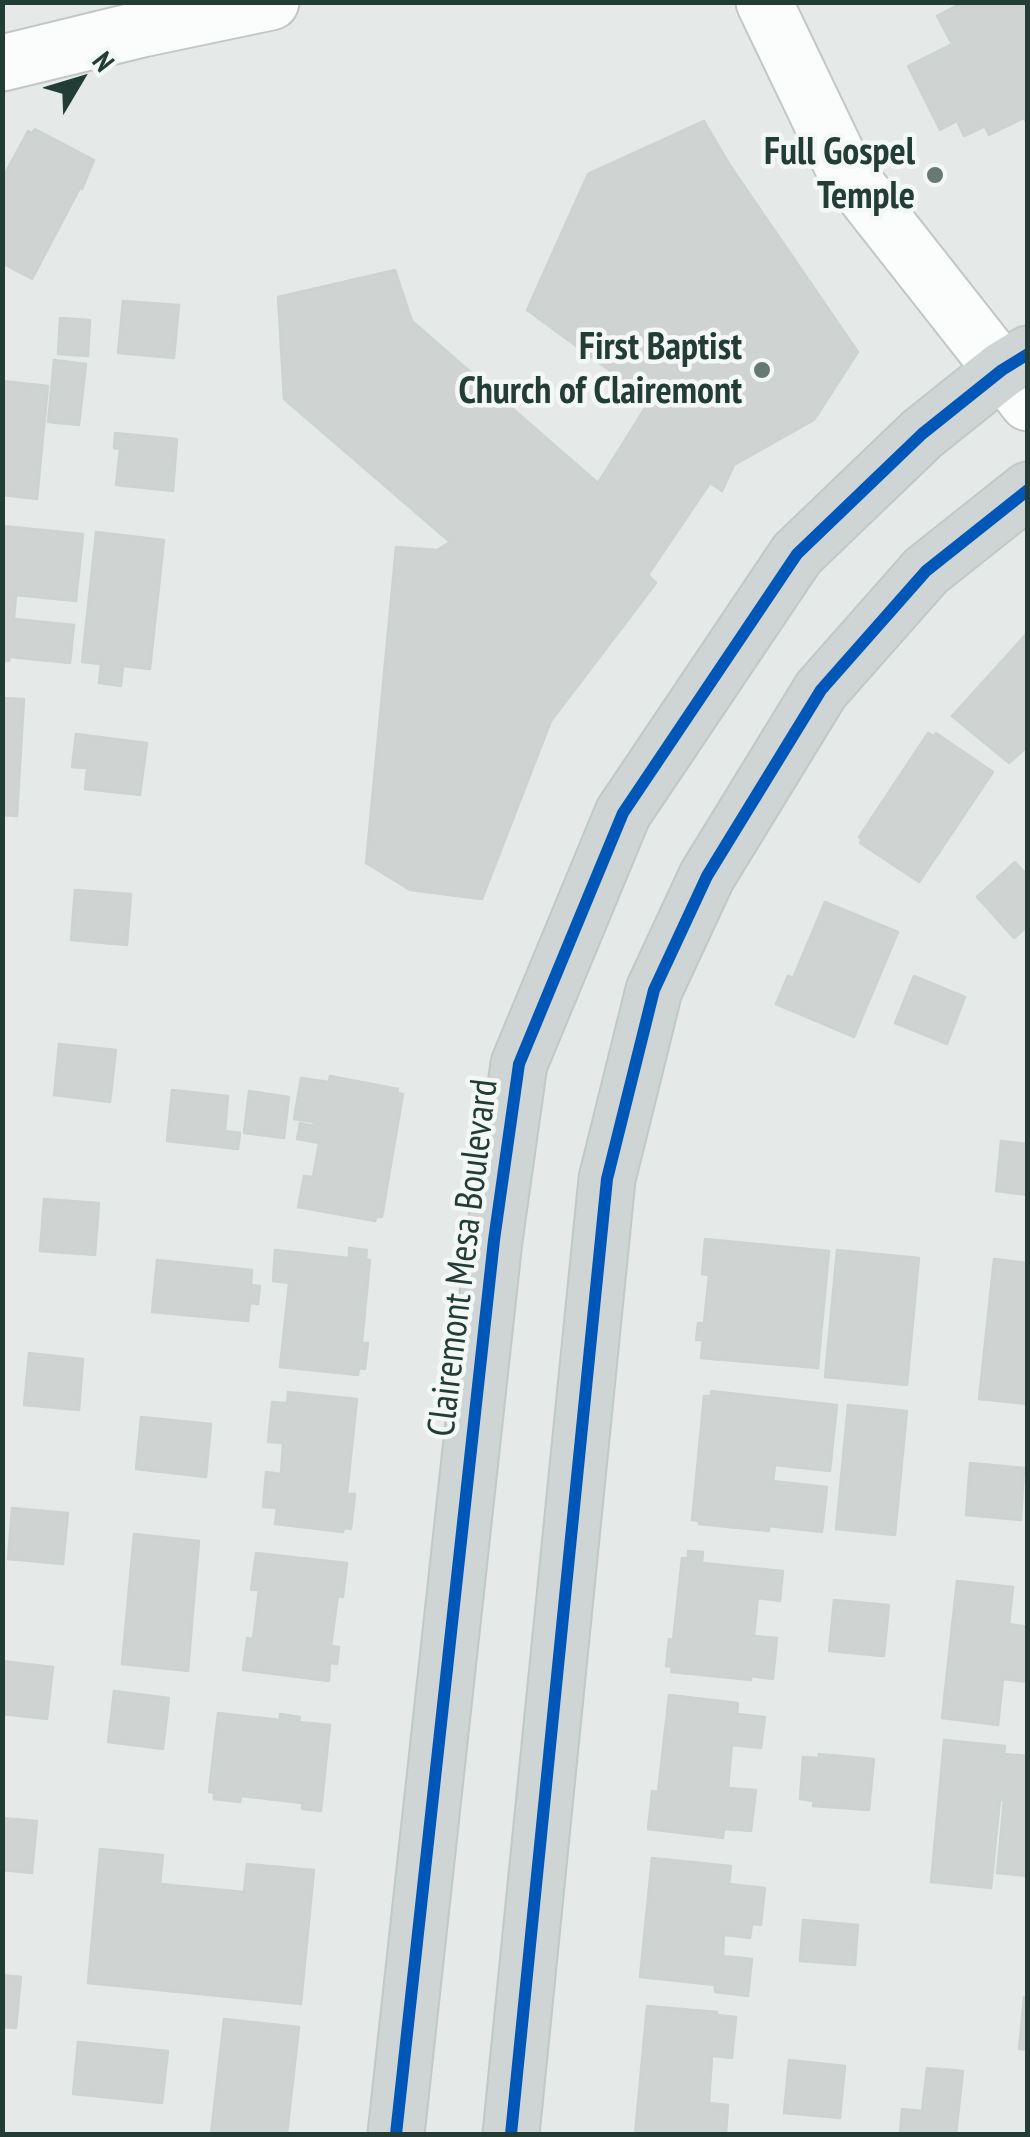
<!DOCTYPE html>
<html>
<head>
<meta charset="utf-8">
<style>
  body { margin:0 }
  #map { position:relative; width:1030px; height:2137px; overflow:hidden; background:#e5eae8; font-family:"PT Sans Narrow",sans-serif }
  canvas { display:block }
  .frame { position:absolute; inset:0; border:5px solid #243c36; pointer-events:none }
  .north { position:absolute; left:30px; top:30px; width:100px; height:100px; -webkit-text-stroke:8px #f3f8f6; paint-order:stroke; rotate:52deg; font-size:28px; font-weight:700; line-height:40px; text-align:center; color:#243c36 }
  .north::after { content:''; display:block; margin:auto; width:35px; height:45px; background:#243c36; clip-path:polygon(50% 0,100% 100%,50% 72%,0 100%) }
</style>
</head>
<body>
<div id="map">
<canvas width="1030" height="2137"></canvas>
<div class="frame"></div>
<div class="north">N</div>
</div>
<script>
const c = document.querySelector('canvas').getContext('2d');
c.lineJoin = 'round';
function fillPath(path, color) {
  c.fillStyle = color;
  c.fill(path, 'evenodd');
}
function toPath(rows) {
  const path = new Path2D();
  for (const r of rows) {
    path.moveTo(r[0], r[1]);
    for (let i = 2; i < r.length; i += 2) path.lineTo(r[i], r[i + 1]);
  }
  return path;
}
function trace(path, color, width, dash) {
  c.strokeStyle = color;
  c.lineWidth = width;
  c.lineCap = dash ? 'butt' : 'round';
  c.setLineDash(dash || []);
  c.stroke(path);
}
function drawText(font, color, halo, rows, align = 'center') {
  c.font = font + ' "PT Sans Narrow",sans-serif';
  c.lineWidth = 9;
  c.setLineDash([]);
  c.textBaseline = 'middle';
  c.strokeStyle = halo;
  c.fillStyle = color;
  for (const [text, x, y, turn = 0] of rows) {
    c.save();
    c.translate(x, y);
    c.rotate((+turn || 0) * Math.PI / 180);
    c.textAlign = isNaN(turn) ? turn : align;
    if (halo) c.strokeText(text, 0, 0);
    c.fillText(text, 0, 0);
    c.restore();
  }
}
const building = toPath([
  [963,2,1028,2,1028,124,1024,118,989,135,985,126,964,136,957,121,940,130,908,66,952,44,937,16,963,2],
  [704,121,729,164,858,352,814,420,734,465,722,491,710,483,648,575,656,583,551,721,482,899,410,890,366,863,396,547,437,550,450,542,284,399,278,297,395,270,412,321,598,483,650,400,527,310,588,174,704,121],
  [35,129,94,160,82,189,80,188,32,279,2,263,2,179,28,131,32,133,35,129],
  [123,301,179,305,174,358,118,353,123,301],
  [60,318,90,320,88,356,58,354,60,318],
  [54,360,86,364,79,425,48,422,54,360],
  [2,381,48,386,37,499,2,495,2,381],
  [115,433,177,439,173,491,116,485,120,449,114,448,115,433],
  [2,526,83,534,76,601,16,595,14,619,74,625,70,663,10,657,9,661,2,661,2,526],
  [96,532,164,540,150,669,123,666,121,686,99,683,101,664,82,662,96,532],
  [1028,632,1028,746,1009,763,952,716,1028,632],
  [2,698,24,699,17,816,2,815,2,698],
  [928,733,934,736,936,733,993,772,919,882,860,843,862,840,859,837,928,733],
  [76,734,147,743,140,795,85,789,87,768,72,767,76,734],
  [1015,862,1028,876,1028,926,1014,938,977,897,1015,862],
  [75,890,131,894,127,945,71,940,75,890],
  [825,902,898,932,854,1037,776,1004,788,976,793,978,825,902],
  [914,976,965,997,947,1044,895,1023,914,976],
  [59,1044,116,1050,110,1102,54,1095,59,1044],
  [330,1076,398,1089,397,1093,403,1094,382,1217,376,1217,375,1221,298,1207,304,1176,313,1177,319,1143,297,1139,300,1123,313,1126,314,1122,294,1119,301,1078,329,1082,330,1076],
  [172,1090,228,1096,225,1131,240,1133,238,1149,167,1141,172,1090],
  [249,1091,289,1097,284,1138,244,1133,249,1091],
  [1001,1141,1028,1144,1028,1195,996,1191,1001,1141],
  [44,1199,99,1203,95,1255,40,1251,44,1199],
  [705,1239,829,1251,818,1368,701,1358,703,1340,696,1340,698,1323,704,1323,709,1275,702,1274,705,1239],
  [349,1248,367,1250,366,1259,370,1260,362,1343,368,1343,365,1369,359,1368,358,1375,280,1367,289,1283,273,1281,275,1250,349,1258,349,1248],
  [837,1250,919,1258,907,1385,825,1377,837,1250],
  [994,1259,1028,1263,1028,1404,979,1399,994,1259],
  [157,1260,252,1270,251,1285,260,1286,258,1304,250,1303,248,1321,152,1312,157,1260],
  [29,1353,83,1359,79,1410,24,1405,29,1353],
  [711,1391,837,1405,830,1471,775,1465,773,1481,827,1487,822,1532,769,1526,769,1531,699,1524,699,1521,692,1520,704,1396,711,1396,711,1391],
  [288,1392,357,1399,347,1494,355,1494,351,1529,344,1528,343,1532,275,1524,277,1508,263,1507,266,1472,281,1474,283,1443,268,1442,272,1402,287,1403,288,1392],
  [848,1405,907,1411,895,1535,836,1529,848,1405],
  [141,1417,211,1424,206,1477,136,1469,141,1417],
  [970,1463,1024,1468,1021,1520,966,1515,970,1463],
  [12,1508,68,1513,63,1564,8,1559,12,1508],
  [134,1534,199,1541,188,1671,122,1664,134,1534],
  [688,1551,703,1552,702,1563,783,1571,780,1601,758,1598,754,1636,777,1638,773,1679,751,1676,751,1680,671,1672,672,1667,666,1666,669,1639,673,1640,682,1558,688,1558,688,1551],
  [256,1553,347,1563,343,1597,338,1596,331,1646,339,1647,337,1664,330,1663,329,1681,243,1670,247,1638,253,1639,259,1590,251,1590,256,1553],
  [957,1581,1013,1587,1009,1624,1028,1627,1028,1682,1003,1679,998,1725,942,1718,957,1581],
  [834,1600,889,1605,884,1656,829,1651,834,1600],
  [2,1661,53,1667,47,1719,2,1714,2,1661],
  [114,1691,169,1698,163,1749,108,1742,114,1691],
  [669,1695,738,1703,737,1714,765,1717,761,1748,732,1745,728,1788,756,1790,751,1831,724,1829,723,1838,648,1829,652,1791,658,1792,669,1695],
  [218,1713,280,1720,280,1714,300,1717,299,1722,330,1725,321,1811,302,1809,302,1803,241,1796,240,1802,214,1799,214,1793,209,1792,218,1713],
  [944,1740,1005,1746,1004,1754,1028,1756,1028,1876,997,1873,1004,1800,1000,1800,991,1888,931,1882,944,1740],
  [819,1754,874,1759,869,1810,813,1806,814,1801,800,1799,803,1757,819,1758,819,1754],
  [2,1818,37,1821,32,1873,2,1870,2,1818],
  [100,1849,163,1855,160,1884,244,1892,247,1864,314,1870,301,2004,88,1983,100,1849],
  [652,1858,731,1866,729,1884,765,1888,761,1925,752,1924,750,1938,724,1935,723,1956,752,1959,748,1996,715,1992,715,1985,640,1977,652,1858],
  [803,1920,858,1925,855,1965,800,1961,803,1920],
  [2,1975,21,1977,16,2028,2,2027,2,1975],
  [1024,1997,1028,1997,1028,2050,1019,2049,1024,1997],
  [647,2006,717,2012,717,2015,736,2017,732,2058,712,2056,709,2103,728,2105,726,2134,635,2134,647,2006],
  [224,2019,299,2027,287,2134,211,2134,224,2019],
  [78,2042,168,2051,162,2103,73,2094,78,2042],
  [789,2060,845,2066,840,2118,784,2113,789,2060],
  [927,2068,963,2071,956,2134,900,2134,902,2109,922,2111,927,2068]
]);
fillPath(building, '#cfd3d2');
trace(building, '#cdd3d1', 2.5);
const minor = toPath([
  [764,2,844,169,1028,403],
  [2,63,142,29,271,2]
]);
const major = toPath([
  [396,2134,494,1240,519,1064,623,813,797,554,922,434,1002,370,1028,354],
  [511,2134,607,1179,654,990,707,876,821,690,926,571,1028,490]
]);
trace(minor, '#c2c7c5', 59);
trace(major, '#c1c9c7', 59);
trace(minor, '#fbfcfc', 55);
trace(major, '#ced5d4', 55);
trace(toPath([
  [396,2134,494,1240,519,1064,623,813,797,554,922,434,1002,370,1028,354],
  [511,2134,607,1179,654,990,707,876,821,690,926,571,1028,490]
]), '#0057b8', 12);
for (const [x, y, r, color] of [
  [935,175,10,"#687974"],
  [762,370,10,"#687974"]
]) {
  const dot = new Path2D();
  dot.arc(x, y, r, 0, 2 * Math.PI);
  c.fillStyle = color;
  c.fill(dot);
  trace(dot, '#f3f8f6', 4);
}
drawText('bold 38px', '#243c36', '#f3f8f6', [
  ["Full Gospel",915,153],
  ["Temple",915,197],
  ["First Baptist",742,348],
  ["Church of Clairemont",742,392]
], 'right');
drawText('38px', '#243c36', '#f3f8f6', [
  ["Clairemont Mesa Boulevard",464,1258,-83]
]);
</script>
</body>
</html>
